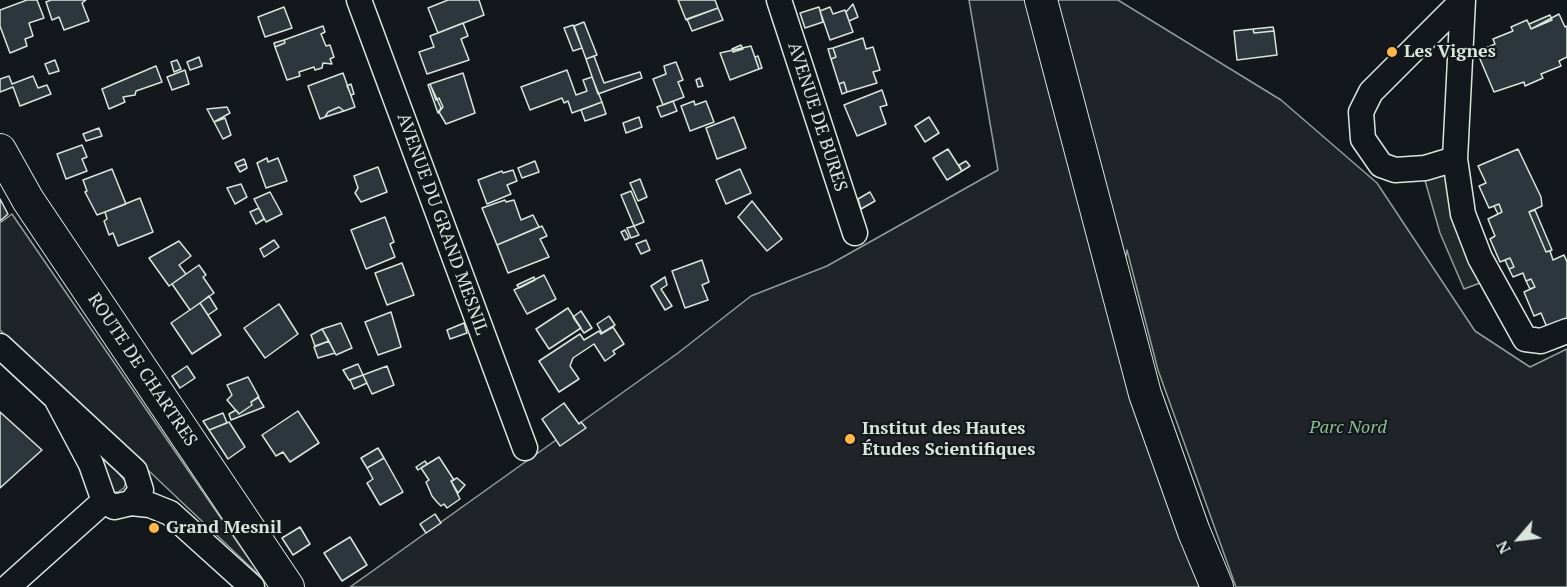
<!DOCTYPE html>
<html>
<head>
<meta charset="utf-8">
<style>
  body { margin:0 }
  #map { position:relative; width:1567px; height:587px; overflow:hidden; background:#14181c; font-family:"PT Serif",serif }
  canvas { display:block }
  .north { position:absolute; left:1489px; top:509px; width:60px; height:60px; -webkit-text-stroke:4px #14181c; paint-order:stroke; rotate:242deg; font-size:16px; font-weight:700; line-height:24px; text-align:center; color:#d8e6dc }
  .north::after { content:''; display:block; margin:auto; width:21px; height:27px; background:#d8e6dc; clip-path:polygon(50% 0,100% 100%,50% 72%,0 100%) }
</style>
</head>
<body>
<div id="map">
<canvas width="1567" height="587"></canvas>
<div class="north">N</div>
</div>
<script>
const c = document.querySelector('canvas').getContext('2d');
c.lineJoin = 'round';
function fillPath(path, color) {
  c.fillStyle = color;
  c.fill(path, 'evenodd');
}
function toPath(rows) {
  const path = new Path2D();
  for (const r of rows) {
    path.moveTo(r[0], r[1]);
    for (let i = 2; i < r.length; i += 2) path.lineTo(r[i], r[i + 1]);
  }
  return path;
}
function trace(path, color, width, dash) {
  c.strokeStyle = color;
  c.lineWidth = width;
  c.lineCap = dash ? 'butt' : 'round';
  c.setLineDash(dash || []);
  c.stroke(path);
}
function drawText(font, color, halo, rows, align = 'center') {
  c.font = font + ' "PT Serif",serif';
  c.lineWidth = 4.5;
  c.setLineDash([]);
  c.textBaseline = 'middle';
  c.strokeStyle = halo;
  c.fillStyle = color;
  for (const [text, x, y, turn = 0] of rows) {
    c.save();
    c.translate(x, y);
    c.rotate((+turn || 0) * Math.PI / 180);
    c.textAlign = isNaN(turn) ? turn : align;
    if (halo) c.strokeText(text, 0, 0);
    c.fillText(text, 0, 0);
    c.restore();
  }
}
const green = toPath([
  [969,0,1118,0,1281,100,1377,183,1475,331,1530,367,1567,349,1567,587,1236,587,1158,370,1127,250,1113,327,1219,587,350,587,678,353,751,296,827,266,998,170,969,0],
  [12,214,262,578,0,330,0,223,12,214],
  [103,455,126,482,124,488,118,492,113,492,99,457,103,455]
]);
fillPath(green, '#202428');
trace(green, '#939e99', 1.5);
const parking = toPath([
  [1444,172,1458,226,1480,283,1464,289,1440,233,1424,177,1444,172]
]);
fillPath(parking, '#24282b');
trace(parking, '#939e99', 1.5);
const building = toPath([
  [27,0,37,0,44,18,29,23,33,36,25,39,27,46,10,53,0,26,0,10,27,0],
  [51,0,86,0,82,3,89,21,64,30,59,17,52,20,46,2,51,0],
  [448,0,479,0,484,15,438,33,428,8,448,0],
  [678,0,715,0,718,8,686,20,678,0],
  [853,4,858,17,849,21,846,12,853,4],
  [284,7,292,28,265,37,258,17,284,7],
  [819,7,823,22,805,28,800,13,819,7],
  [830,7,833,14,845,10,853,32,830,40,820,11,830,7],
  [718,8,723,20,692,31,687,19,718,8],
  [1559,14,1565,27,1567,26,1567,57,1559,61,1561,66,1541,74,1543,78,1525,86,1524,82,1494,92,1477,52,1495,44,1493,39,1513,31,1511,27,1527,20,1531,29,1559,14],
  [1550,15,1552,20,1531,29,1529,24,1550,15],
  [584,22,597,55,586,59,574,26,584,22],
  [463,23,468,36,461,39,469,60,427,74,419,52,434,47,430,36,463,23],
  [573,25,582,48,573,51,564,28,573,25],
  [323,26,325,32,321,34,326,46,330,45,334,57,330,59,332,64,323,63,322,68,315,70,314,67,299,72,300,76,287,80,275,47,285,43,284,40,323,26],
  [1273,27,1274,31,1254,33,1253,29,1273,27],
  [1253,29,1254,33,1274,31,1277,55,1237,60,1234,31,1253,29],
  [863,38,866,49,873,47,880,70,873,72,877,83,847,92,844,82,839,84,831,59,836,57,833,48,863,38],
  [284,40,285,43,275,47,274,43,284,40],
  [741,45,743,49,733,52,732,49,741,45],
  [751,46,759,69,730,80,720,53,751,46],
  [833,48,836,57,831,59,828,49,833,48],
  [594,56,604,83,640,72,642,78,598,94,586,59,594,56],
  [758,56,762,68,759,69,755,57,758,56],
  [199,57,202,66,190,70,187,62,199,57],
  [55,60,59,71,49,74,45,64,55,60],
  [177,60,181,69,174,72,171,62,177,60],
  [676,62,683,80,678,82,684,97,663,105,653,79,666,74,664,66,676,62],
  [156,66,162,82,136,91,135,95,123,97,125,102,109,109,102,89,156,66],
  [185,70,189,84,172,90,167,77,185,70],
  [567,70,576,95,587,91,583,80,592,77,602,102,572,113,568,101,564,103,562,98,530,110,521,87,567,70],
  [343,73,355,107,344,111,339,107,328,112,325,117,320,119,308,86,343,73],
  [463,73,475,113,446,124,439,112,443,107,439,98,436,100,430,84,463,73],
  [9,76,12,84,33,76,38,88,47,85,51,94,20,106,13,87,0,92,0,79,9,76],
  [700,78,703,86,698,87,696,80,700,78],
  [844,82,847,92,842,94,839,84,844,82],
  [351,84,354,94,351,95,347,86,351,84],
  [430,84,441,108,438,113,428,85,430,84],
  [882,90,887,105,880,107,886,124,857,136,844,105,882,90],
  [673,101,677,111,661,117,657,107,673,101],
  [694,101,695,105,706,101,714,122,690,131,681,106,694,101],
  [602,102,606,114,585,121,581,110,602,102],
  [227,107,230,113,214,122,207,109,227,107],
  [339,107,344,111,325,117,328,112,339,107],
  [639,117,642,127,626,133,623,123,639,117],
  [734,117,746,148,717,159,706,128,734,117],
  [929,117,939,133,925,142,915,126,929,117],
  [225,118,231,135,223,139,214,122,225,118],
  [99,128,102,136,86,141,83,134,99,128],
  [82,145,87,157,82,159,87,171,66,179,57,154,82,145],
  [948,149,962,171,947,180,933,158,948,149],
  [1518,149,1541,197,1542,206,1529,212,1546,252,1550,251,1553,260,1564,255,1567,262,1567,322,1548,330,1541,313,1534,316,1524,292,1535,287,1531,279,1526,281,1523,273,1513,277,1509,269,1514,267,1510,258,1500,262,1490,239,1495,236,1488,219,1502,212,1499,204,1489,208,1479,186,1486,183,1478,166,1518,149],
  [267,158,268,162,278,158,287,181,266,188,257,163,267,158],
  [244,159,246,164,237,167,235,163,244,159],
  [535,161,539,172,522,178,518,168,535,161],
  [966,161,970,166,962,171,959,165,966,161],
  [246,164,247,168,240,172,237,167,246,164],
  [378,167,387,192,361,202,355,193,358,188,354,176,378,167],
  [112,169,126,204,97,215,85,192,87,191,83,180,112,169],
  [740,169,751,193,726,204,716,180,740,169],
  [513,170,517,181,507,185,511,194,487,204,478,180,502,171,503,173,513,170],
  [640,179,647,197,638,201,630,183,640,179],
  [241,184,247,197,235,204,227,188,241,184],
  [631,191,644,222,634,226,621,195,631,191],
  [270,192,282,214,266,222,254,199,270,192],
  [870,192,875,201,861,209,858,199,870,192],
  [140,198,153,232,118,246,113,233,109,235,104,221,107,219,105,212,140,198],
  [0,199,8,214,0,221,0,199],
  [505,200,506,202,514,200,521,220,533,215,539,227,497,245,482,208,505,200],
  [752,201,782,239,767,251,738,217,752,201],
  [1499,204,1502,212,1498,214,1494,206,1499,204],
  [259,208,264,219,256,224,250,212,259,208],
  [1535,210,1552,250,1546,252,1529,212,1535,210],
  [385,217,394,242,390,244,395,257,366,269,351,230,385,217],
  [542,226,547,236,540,239,549,257,508,273,497,245,542,226],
  [634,226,639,235,631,238,627,228,634,226],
  [625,230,629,238,625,240,621,232,625,230],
  [274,240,279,247,264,257,260,249,274,240],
  [646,240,650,250,641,254,636,244,646,240],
  [179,241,191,256,179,265,186,274,169,286,149,258,179,241],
  [1510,258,1514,267,1509,269,1505,260,1510,258],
  [702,260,709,282,702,285,708,300,685,308,672,271,702,260],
  [402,263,414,295,387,305,375,273,402,263],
  [199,265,206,275,203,277,214,293,190,310,172,284,199,265],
  [544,275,556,299,527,314,514,290,544,275],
  [534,277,535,280,519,288,517,285,534,277],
  [665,277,667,285,661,289,672,306,665,310,651,286,665,277],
  [1531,279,1535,287,1530,289,1526,281,1531,279],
  [209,296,217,309,208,315,200,303,209,296],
  [200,303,221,335,192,354,171,323,200,303],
  [279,304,298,334,265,358,244,328,279,304],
  [568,308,581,328,549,349,536,329,568,308],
  [581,311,592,328,584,333,573,317,581,311],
  [391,312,401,347,378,355,365,322,391,312],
  [609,316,615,325,602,333,597,324,609,316],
  [341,323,352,348,336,355,322,329,341,323],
  [464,323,467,333,450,339,447,330,464,323],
  [613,327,624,344,613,351,615,354,605,361,594,344,573,358,570,366,579,379,559,392,539,361,580,334,584,340,599,331,601,334,613,327],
  [322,329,329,341,315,346,311,335,322,329],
  [329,341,335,353,318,358,314,347,329,341],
  [358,364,363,375,349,380,343,370,358,364],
  [187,366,195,378,180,388,172,376,187,366],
  [387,366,394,385,372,394,363,375,387,366],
  [363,375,367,383,354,389,350,380,363,375],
  [248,377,259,397,251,402,252,405,239,414,227,400,232,395,227,385,248,377],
  [258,397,264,407,231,420,229,414,236,410,239,414,252,405,251,402,258,397],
  [564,403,579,424,581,422,586,428,560,446,542,419,564,403],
  [298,411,319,443,290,462,283,452,276,456,262,435,298,411],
  [0,412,42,450,0,488,0,412],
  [223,413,227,423,209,430,203,421,223,413],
  [229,422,245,447,228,459,209,430,229,422],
  [378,448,384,458,367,468,361,458,378,448],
  [439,457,454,480,451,481,460,499,447,508,444,504,441,506,437,502,432,496,426,482,429,480,421,468,439,457],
  [384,458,403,492,380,505,367,483,373,479,367,468,384,458],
  [425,461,427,464,418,470,416,467,425,461],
  [457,478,465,485,458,493,451,481,457,478],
  [435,514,441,523,426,533,420,524,435,514],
  [300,527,310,544,293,555,282,538,300,527],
  [350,537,367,565,342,581,324,553,350,537]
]);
fillPath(building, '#2c363c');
trace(building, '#d8e6dc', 1.5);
const minor = toPath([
  [359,0,525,448],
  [779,0,855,233],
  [1463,0,1455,159,1463,214,1480,258,1525,339,1541,341,1567,331],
  [1455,159,1425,168,1395,170,1381,165,1363,139,1361,112,1371,92,1461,2],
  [0,346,135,471,141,490,131,503],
  [57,400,91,464,104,501,114,507,131,503,150,505,170,513,252,587],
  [8,587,104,501]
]);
const major = toPath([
  [1041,0,1145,394,1194,532,1217,587],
  [0,150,28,200,288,587]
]);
trace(minor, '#d8e6dc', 27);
trace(major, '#d8e6dc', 34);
trace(minor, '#14181c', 24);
trace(major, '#14181c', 32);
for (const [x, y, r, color] of [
  [1392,52,6,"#ffb74d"],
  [850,439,6,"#ffb74d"],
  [154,528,6,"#ffb74d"]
]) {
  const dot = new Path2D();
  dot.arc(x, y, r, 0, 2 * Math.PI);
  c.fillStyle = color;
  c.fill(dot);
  trace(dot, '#14181c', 2);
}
drawText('bold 18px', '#d8e6dc', '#14181c', [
  ["Les Vignes",1404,52],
  ["Institut des Hautes",862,429],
  ["Études Scientifiques",862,450],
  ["Grand Mesnil",166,528]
], 'left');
drawText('18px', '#d8e6dc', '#14181c', [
  ["AVENUE DE BURES",817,117,72],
  ["AVENUE DU GRAND MESNIL",442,224,70],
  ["ROUTE DE CHARTRES",142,370,56]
]);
drawText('italic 18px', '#8ac095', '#14181c', [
  ["Parc Nord",1348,428]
]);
</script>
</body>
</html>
